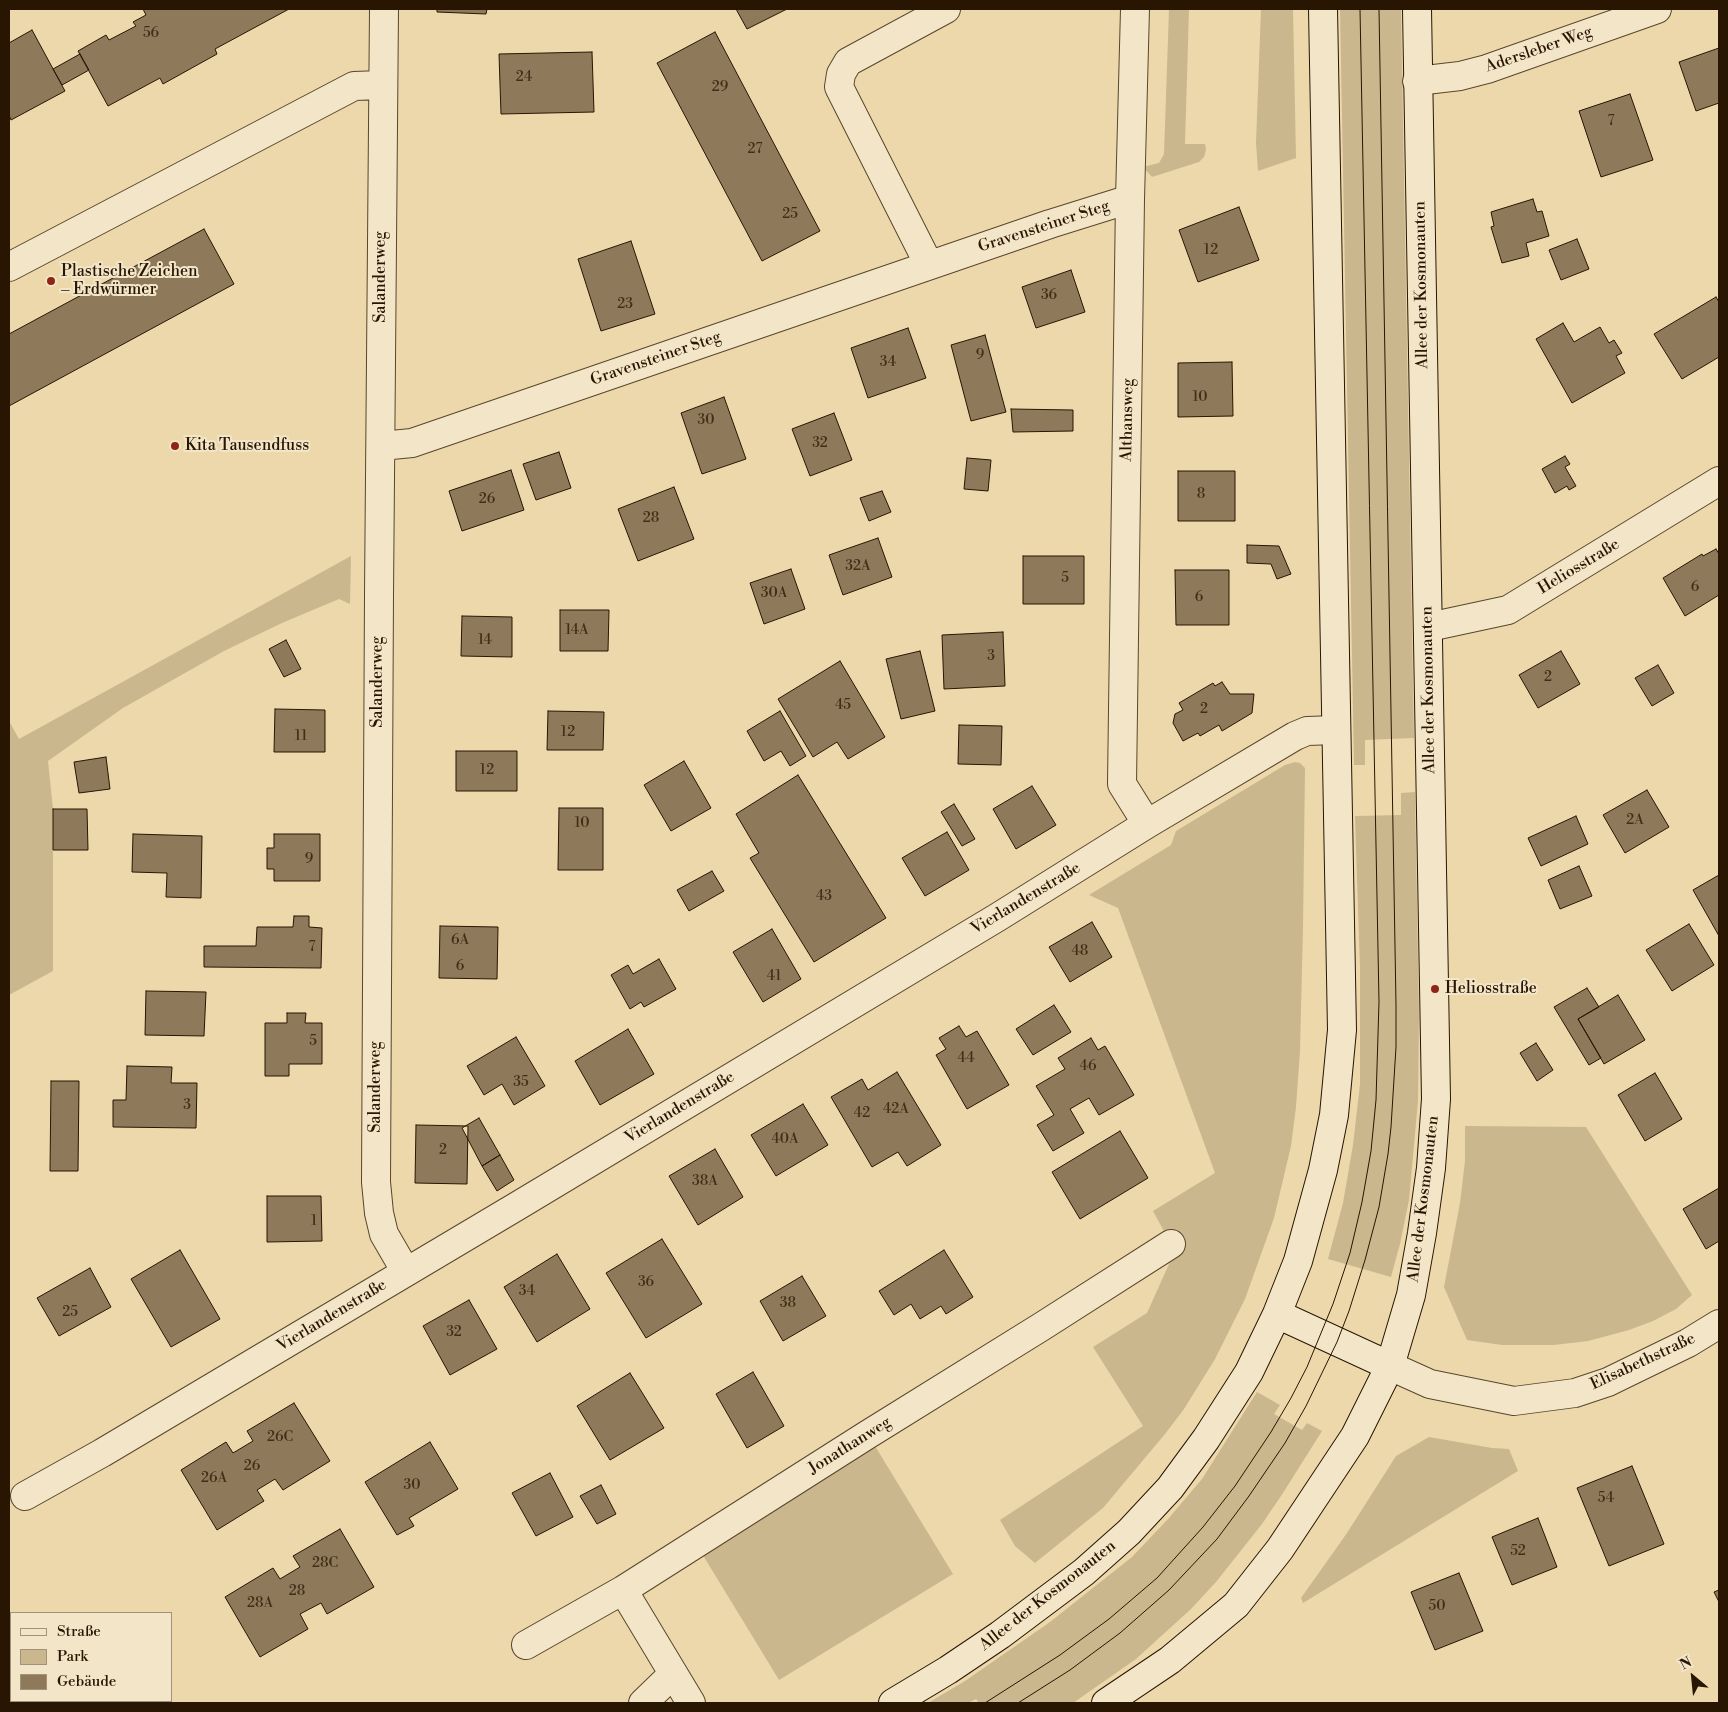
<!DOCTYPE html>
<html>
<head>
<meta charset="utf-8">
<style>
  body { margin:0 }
  #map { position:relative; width:1728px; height:1712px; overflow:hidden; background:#ecd8ab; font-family:"Libre Bodoni",serif }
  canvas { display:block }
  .frame { position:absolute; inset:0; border:10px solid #281502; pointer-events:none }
  .legend { position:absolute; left:10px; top:1612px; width:162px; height:90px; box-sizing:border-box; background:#f3e6c8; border:1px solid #a29279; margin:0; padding:6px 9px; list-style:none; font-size:15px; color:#281502 }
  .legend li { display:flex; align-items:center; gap:10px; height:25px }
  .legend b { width:25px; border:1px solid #a29279 }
  .north { position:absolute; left:1668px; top:1652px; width:50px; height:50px; -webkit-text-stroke:4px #f3e6c8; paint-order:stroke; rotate:332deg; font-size:14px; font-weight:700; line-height:20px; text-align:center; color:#281502 }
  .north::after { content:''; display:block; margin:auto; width:18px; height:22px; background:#281502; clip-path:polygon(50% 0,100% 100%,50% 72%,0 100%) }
</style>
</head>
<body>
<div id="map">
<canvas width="1728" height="1712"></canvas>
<div class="frame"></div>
<ul class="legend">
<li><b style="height:6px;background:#f3e6c8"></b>Straße</li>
<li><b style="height:14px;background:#cbb78e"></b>Park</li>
<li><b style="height:14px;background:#8e7a5a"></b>Gebäude</li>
</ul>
<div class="north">N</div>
</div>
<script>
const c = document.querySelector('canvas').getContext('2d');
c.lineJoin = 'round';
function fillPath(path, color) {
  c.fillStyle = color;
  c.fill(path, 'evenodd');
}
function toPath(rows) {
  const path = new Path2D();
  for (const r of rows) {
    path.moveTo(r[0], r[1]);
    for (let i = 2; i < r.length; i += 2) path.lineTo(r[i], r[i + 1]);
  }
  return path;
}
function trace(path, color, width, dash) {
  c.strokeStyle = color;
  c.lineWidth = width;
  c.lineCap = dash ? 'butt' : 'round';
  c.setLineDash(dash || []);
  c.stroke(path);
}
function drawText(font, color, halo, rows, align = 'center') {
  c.font = font + ' "Libre Bodoni",serif';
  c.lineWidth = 4;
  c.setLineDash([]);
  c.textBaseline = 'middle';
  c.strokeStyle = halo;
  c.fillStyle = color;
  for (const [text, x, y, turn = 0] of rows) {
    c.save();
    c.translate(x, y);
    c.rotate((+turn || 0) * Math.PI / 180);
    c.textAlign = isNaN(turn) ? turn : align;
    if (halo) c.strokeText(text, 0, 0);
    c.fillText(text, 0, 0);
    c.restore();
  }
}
fillPath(toPath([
  [1169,9,1189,9,1185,144,1205,144,1206,150,1204,157,1199,162,1152,177,1143,167,1159,163,1164,154],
  [1261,9,1293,9,1296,158,1258,171,1256,143],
  [1340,9,1401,9,1414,738,1365,740,1365,765,1354,765],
  [351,556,350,604,339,599,282,623,224,651,123,708,48,761,53,809,53,971,9,995,9,721,19,739],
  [1295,762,1300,763,1305,768,1303,928,1300,1051,1296,1107,1291,1146,1274,1218,1245,1299,1215,1359,1184,1409,1165,1434,1103,1508,1035,1563,1015,1546,1000,1520,1143,1426,1093,1347,1147,1313,1174,1253,1171,1244,1153,1211,1215,1173,1118,908,1089,895,1171,845,1176,831,1285,765],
  [1415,792,1419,1016,1418,1101,1409,1200,1400,1244,1391,1277,1328,1259,1343,1203,1353,1145,1360,1084,1360,968,1355,816,1401,815,1401,793],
  [1465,1126,1586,1127,1692,1295,1676,1309,1653,1321,1629,1330,1588,1341,1554,1345,1502,1345,1467,1340,1444,1287,1460,1203,1465,1161],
  [1257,1392,1280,1405,1274,1414,1302,1430,1307,1423,1322,1431,1283,1493,1262,1524,1216,1582,1191,1609,1136,1659,1073,1703,979,1703,976,1699,968,1703,928,1703,965,1681,1050,1622,1132,1557,1168,1519,1202,1479],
  [1429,1437,1492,1448,1509,1449,1518,1471,1303,1603,1301,1598,1347,1533,1396,1456],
  [875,1446,953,1574,779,1680,701,1552]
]), '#cbb78e');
const building = toPath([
  [143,9,289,9,215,49,217,54,163,84,160,78,108,106,78,51,106,35,109,40,136,26,133,22,146,15,143,9],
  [437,9,487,9,486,14,437,12,437,9],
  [736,9,787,9,747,29,736,9],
  [32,30,65,91,11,120,9,115,9,43,32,30],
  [715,32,820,231,762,261,657,63,715,32],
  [1719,48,1719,103,1696,111,1679,62,1719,48],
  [592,52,594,112,501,114,499,54,592,52],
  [80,54,89,70,62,85,53,69,80,54],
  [1630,94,1653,160,1601,177,1579,111,1630,94],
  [1533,199,1537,212,1542,211,1549,236,1526,243,1529,256,1502,263,1491,227,1494,226,1491,212,1533,199],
  [1239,207,1259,260,1198,282,1179,230,1239,207],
  [204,229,234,284,9,406,9,334,204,229],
  [1577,239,1589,269,1561,280,1549,250,1577,239],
  [631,241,655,314,601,331,578,259,631,241],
  [1071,270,1085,312,1036,328,1022,287,1071,270],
  [1716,297,1719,302,1719,357,1682,379,1654,334,1716,297],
  [1563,323,1574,342,1600,327,1609,343,1614,340,1622,353,1616,356,1625,373,1572,403,1536,339,1563,323],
  [908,328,926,378,868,398,851,348,908,328],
  [985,335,1006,412,971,421,951,345,985,335],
  [1232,362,1233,416,1178,417,1178,363,1232,362],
  [724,397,746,459,702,474,681,413,724,397],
  [1011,409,1073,410,1073,431,1013,432,1011,409],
  [834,413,852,460,810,476,792,429,834,413],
  [559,452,571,488,536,500,523,464,559,452],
  [1565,456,1570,464,1565,467,1576,486,1569,490,1567,486,1555,493,1542,469,1565,456],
  [967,458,991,460,988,491,964,489,967,458],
  [511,470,524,510,462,531,449,491,511,470],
  [1178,471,1235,471,1235,521,1178,521,1178,471],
  [674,487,694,539,638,561,618,509,674,487],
  [882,491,891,512,869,521,860,498,882,491],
  [878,538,892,577,843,595,829,555,878,538],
  [1247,545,1279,546,1291,574,1277,579,1271,564,1247,563,1247,545],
  [1716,549,1719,554,1719,595,1685,616,1663,578,1702,554,1703,556,1716,549],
  [1023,556,1084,556,1084,604,1023,604,1023,556],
  [791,569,805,609,764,624,750,583,791,569],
  [1175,570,1229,570,1229,625,1176,625,1175,570],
  [560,610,609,610,608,651,560,651,560,610],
  [462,616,512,617,512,657,461,656,462,616],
  [1003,632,1005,686,944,689,942,635,1003,632],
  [286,640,301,669,284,677,269,649,286,640],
  [920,651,935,711,901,719,886,659,920,651],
  [1561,651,1580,684,1538,708,1519,675,1561,651],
  [840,661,885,737,848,759,837,742,813,757,778,699,840,661],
  [1658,665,1674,693,1652,706,1635,678,1658,665],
  [1222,682,1230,694,1254,694,1252,713,1222,731,1219,725,1200,736,1198,733,1183,741,1173,723,1175,714,1183,710,1179,703,1213,683,1215,686,1222,682],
  [275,709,325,710,325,752,274,752,275,709],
  [548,711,604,712,603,750,547,750,548,711],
  [780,711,806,756,790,766,781,751,764,761,747,731,780,711],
  [959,725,1002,726,1001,765,958,764,959,725],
  [456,751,517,751,517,791,456,791,456,751],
  [106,757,110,789,79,793,74,762,106,757],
  [684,761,711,808,671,831,644,785,684,761],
  [798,775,886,918,814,962,750,858,759,853,736,814,798,775],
  [1032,786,1056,825,1016,849,993,809,1032,786],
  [1647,790,1669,827,1625,853,1603,815,1647,790],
  [954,804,975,839,962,846,941,812,954,804],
  [559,808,603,808,603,870,558,870,559,808],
  [53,809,87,809,88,850,53,850,53,809],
  [1576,816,1588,844,1541,866,1528,838,1576,816],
  [947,832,969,870,925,896,902,858,947,832],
  [133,834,202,836,201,898,166,897,167,873,132,872,133,834],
  [274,834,320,834,320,881,274,881,274,869,267,869,267,848,274,848,274,834],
  [1579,866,1592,896,1560,909,1548,880,1579,866],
  [712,871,724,891,689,911,677,890,712,871],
  [1719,875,1719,936,1693,890,1719,875],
  [294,916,309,916,309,927,322,928,321,968,204,967,204,946,256,946,257,927,293,927,294,916],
  [1092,922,1112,957,1070,982,1049,947,1092,922],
  [1689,924,1714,965,1672,991,1646,950,1689,924],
  [440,926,498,927,497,979,439,978,440,926],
  [772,929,801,979,763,1002,733,952,772,929],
  [659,959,676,989,644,1007,641,1002,630,1009,611,975,628,965,633,974,659,959],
  [1587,988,1599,1007,1578,1019,1601,1058,1589,1065,1554,1007,1587,988],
  [146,991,206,992,204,1036,145,1035,146,991],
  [1618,995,1645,1040,1604,1064,1578,1019,1618,995],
  [1054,1005,1071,1032,1033,1055,1016,1029,1054,1005],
  [287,1013,306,1013,305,1023,322,1023,322,1064,289,1064,289,1076,265,1076,265,1023,287,1023,287,1013],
  [959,1026,966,1037,977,1031,1009,1085,967,1109,936,1055,946,1049,939,1038,959,1026],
  [628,1029,654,1074,600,1105,575,1061,628,1029],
  [516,1037,545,1086,514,1105,502,1084,484,1095,467,1066,516,1037],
  [1091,1038,1098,1050,1105,1046,1134,1095,1099,1115,1089,1098,1070,1109,1084,1133,1053,1151,1037,1125,1054,1115,1036,1086,1065,1069,1058,1058,1091,1038],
  [1536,1043,1553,1070,1537,1081,1520,1053,1536,1043],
  [127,1066,172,1067,171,1083,197,1083,196,1128,113,1127,113,1100,126,1100,127,1066],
  [897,1072,941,1145,907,1166,898,1152,872,1167,831,1097,862,1079,868,1090,897,1072],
  [1655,1073,1682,1119,1645,1141,1618,1095,1655,1073],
  [51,1081,79,1081,78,1171,50,1171,51,1081],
  [803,1104,828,1145,776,1176,751,1135,803,1104],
  [479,1118,500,1155,482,1166,462,1128,479,1118],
  [416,1125,468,1126,467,1184,415,1183,416,1125],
  [1120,1131,1148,1178,1080,1219,1052,1172,1120,1131],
  [715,1149,743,1197,698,1225,669,1176,715,1149],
  [500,1155,514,1180,497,1191,482,1166,500,1155],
  [1719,1188,1719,1241,1706,1249,1683,1209,1719,1188],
  [267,1196,321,1196,322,1241,267,1242,267,1196],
  [662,1239,702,1304,646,1338,606,1273,662,1239],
  [180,1250,220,1319,171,1347,131,1279,180,1250],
  [944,1250,973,1297,946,1314,941,1306,920,1319,911,1304,894,1315,879,1291,944,1250],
  [557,1254,590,1309,537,1342,504,1287,557,1254],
  [90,1268,111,1307,59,1336,37,1298,90,1268],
  [802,1276,826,1316,783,1341,760,1301,802,1276],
  [469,1300,497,1349,450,1375,423,1326,469,1300],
  [753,1372,784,1426,747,1448,716,1394,753,1372],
  [630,1373,664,1428,610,1460,577,1406,630,1373],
  [294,1403,330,1461,283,1490,275,1479,257,1490,264,1501,217,1530,181,1470,226,1442,233,1453,253,1441,247,1431,294,1403],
  [430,1442,458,1489,409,1518,414,1526,397,1535,365,1482,430,1442],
  [1632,1466,1664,1544,1609,1566,1577,1488,1632,1466],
  [550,1473,573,1517,536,1536,512,1493,550,1473],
  [601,1485,616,1514,597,1524,580,1496,601,1485],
  [1538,1518,1557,1567,1512,1585,1492,1537,1538,1518],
  [340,1529,374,1587,327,1614,321,1603,300,1614,308,1629,260,1657,225,1597,273,1568,280,1579,300,1567,293,1556,340,1529],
  [1459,1573,1483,1631,1435,1650,1411,1592,1459,1573],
  [1719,1590,1719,1602,1714,1592,1719,1590],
  [9,1689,11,1694,11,1701,15,1701,16,1703,9,1703,9,1689]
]);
fillPath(building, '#8e7a5a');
trace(building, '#281502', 1);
const minor = toPath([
  [384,9,379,594,376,1182,379,1213,384,1234,406,1272],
  [1135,9,1130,199,1122,784,1147,824],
  [1417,81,1460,76,1487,69,1657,9],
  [929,265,839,87,841,74,848,62,946,9],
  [9,267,354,86,382,85],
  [381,446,412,443,1050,224,1130,199],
  [1429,627,1508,610,1719,481],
  [25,1496,102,1453,519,1205,998,917,1147,824,1295,736,1307,731,1336,730],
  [623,1590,691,1703],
  [526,1645,623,1590,867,1435,1041,1327,1171,1244],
  [643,1703,673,1674]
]);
const tertiary = toPath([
  [1390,1366,1430,1384,1514,1401,1575,1393,1608,1382,1688,1343,1719,1324]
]);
const secondary = toPath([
  [1277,1314,1390,1366],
  [893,1703,948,1670,1000,1635,1084,1572,1129,1532,1170,1488,1206,1439,1249,1372,1277,1314,1298,1261,1323,1170,1334,1115,1342,1030,1323,9],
  [1106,1703,1170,1660,1236,1605,1280,1549,1355,1436,1390,1366,1411,1295,1422,1233,1431,1168,1436,1099,1417,9]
]);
trace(minor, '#59462c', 30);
trace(tertiary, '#59462c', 30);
trace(secondary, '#281502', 30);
trace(minor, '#f3e6c8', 28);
trace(tertiary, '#f3e6c8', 28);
trace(secondary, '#f3e6c8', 28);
trace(toPath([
  [985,1703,1060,1655,1109,1619,1157,1578,1203,1527,1235,1486,1271,1432,1291,1398,1307,1367,1333,1304,1350,1253,1362,1202,1371,1151,1376,1100,1379,1002,1360,9],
  [1018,1703,1070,1670,1120,1633,1169,1590,1217,1539,1249,1496,1285,1443,1306,1406,1337,1342,1349,1311,1365,1260,1379,1207,1388,1154,1391,1127,1396,1047,1396,1005,1379,9]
]), '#281502', 1);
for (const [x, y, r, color] of [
  [51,281,5,"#8f2418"],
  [175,446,5,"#8f2418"],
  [1435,989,5,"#8f2418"]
]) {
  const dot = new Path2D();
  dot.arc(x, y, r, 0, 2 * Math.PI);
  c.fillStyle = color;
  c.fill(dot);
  trace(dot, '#f3e6c8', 2);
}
drawText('14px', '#422e18', null, [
  ["56",151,34],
  ["24",524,78],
  ["29",720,88],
  ["7",1611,122],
  ["27",755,150],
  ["25",790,215],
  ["12",1211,251],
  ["36",1049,296],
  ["23",625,305],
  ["9",980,356],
  ["34",888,363],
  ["10",1200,398],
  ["30",706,421],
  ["32",820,444],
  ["8",1201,495],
  ["26",487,500],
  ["28",651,519],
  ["32A",858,567],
  ["5",1065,579],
  ["6",1695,588],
  ["30A",774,594],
  ["6",1199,598],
  ["14A",577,631],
  ["14",485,641],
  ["3",991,657],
  ["2",1548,678],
  ["45",843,706],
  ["2",1204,710],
  ["12",568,733],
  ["11",301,737],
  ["12",487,771],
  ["2A",1635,821],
  ["10",582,824],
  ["9",309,860],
  ["43",824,897],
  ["6A",460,941],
  ["7",312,948],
  ["48",1080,952],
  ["6",460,967],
  ["41",774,977],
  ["5",313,1042],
  ["44",966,1059],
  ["46",1088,1067],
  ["35",521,1083],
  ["3",187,1106],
  ["42A",896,1110],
  ["42",862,1114],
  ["40A",785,1140],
  ["2",443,1151],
  ["38A",705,1182],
  ["1",314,1222],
  ["36",646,1283],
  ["34",527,1292],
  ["38",788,1304],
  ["25",70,1313],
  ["32",454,1333],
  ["26C",280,1438],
  ["26",252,1467],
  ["26A",214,1479],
  ["30",412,1486],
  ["54",1606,1499],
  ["52",1518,1552],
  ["28C",325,1564],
  ["28",297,1592],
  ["28A",260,1604],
  ["50",1437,1607]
]);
drawText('16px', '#281502', '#f3e6c8', [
  ["Adersleber Weg",1539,50,-19],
  ["Gravensteiner Steg",1044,227,-18],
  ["Salanderweg",381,277,-90],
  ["Allee der Kosmonauten",1422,285,-91],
  ["Gravensteiner Steg",656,359,-19],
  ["Althansweg",1128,420,-89],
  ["Heliosstraße",1579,567,-31],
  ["Salanderweg",378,682,-90],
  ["Allee der Kosmonauten",1429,690,-91],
  ["Vierlandenstraße",1026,899,-31],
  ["Salanderweg",376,1087,-90],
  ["Vierlandenstraße",680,1108,-31],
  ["Allee der Kosmonauten",1424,1199,-83],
  ["Vierlandenstraße",332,1316,-31],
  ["Elisabethstraße",1643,1362,-25],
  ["Jonathanweg",850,1446,-32],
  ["Allee der Kosmonauten",1048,1596,-38]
]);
drawText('16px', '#281502', '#f3e6c8', [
  ["Plastische Zeichen",61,272],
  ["– Erdwürmer",61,290],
  ["Kita Tausendfuss",185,446],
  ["Heliosstraße",1445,989]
], 'left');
</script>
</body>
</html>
